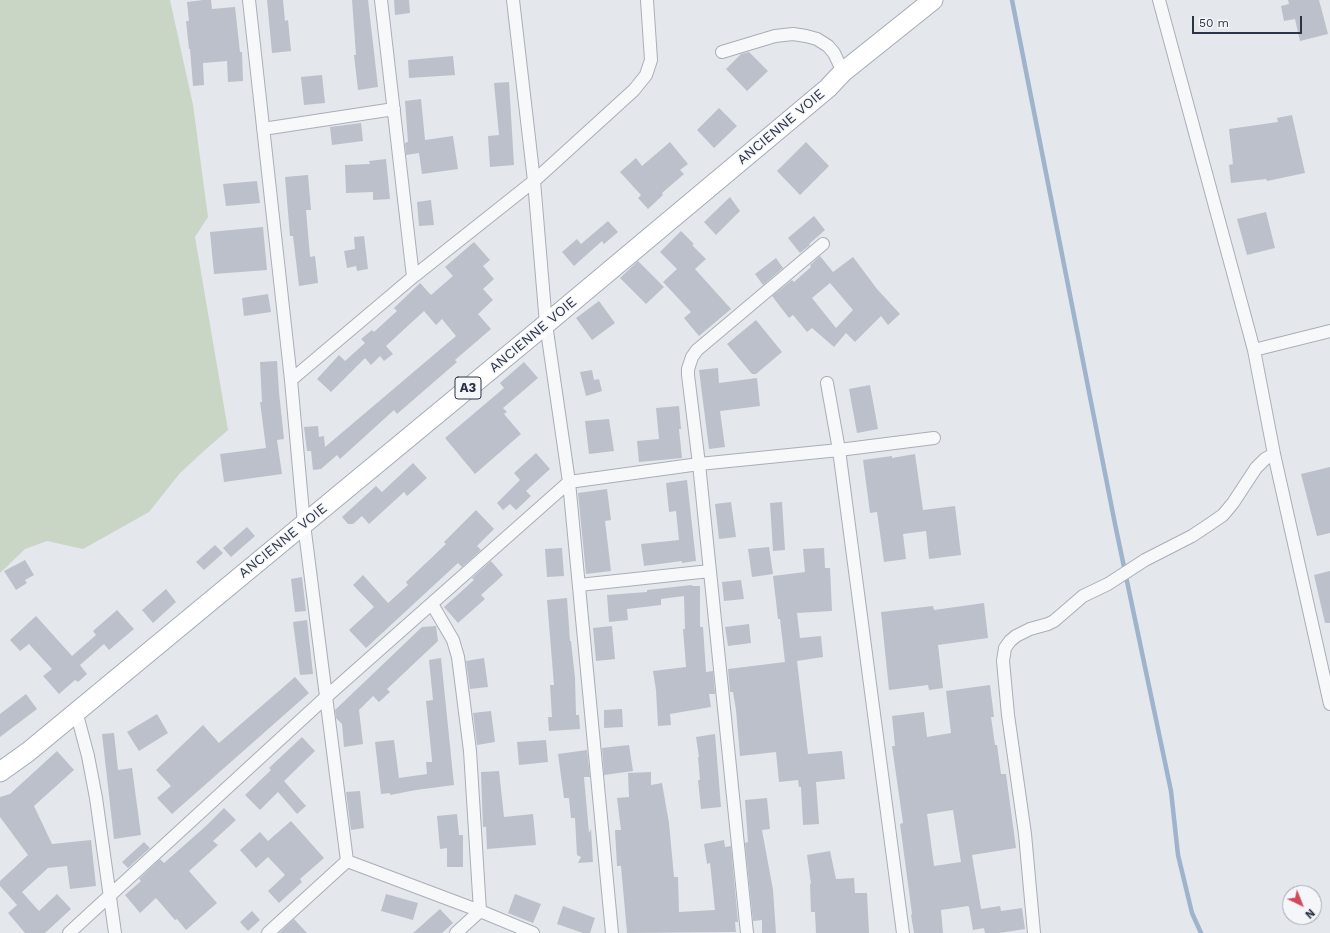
<!DOCTYPE html>
<html>
<head>
<meta charset="utf-8">
<style>
  body { margin:0 }
  #map { position:relative; width:1330px; height:933px; overflow:hidden; background:#e4e7ec; font-family:"Work Sans",sans-serif }
  canvas { display:block }
  .north { position:absolute; left:1282px; top:885px; width:40px; height:40px; box-sizing:border-box; background:#f4f6f9; border:1px solid #a4a8b1; border-radius:50%; rotate:137deg; font-size:11px; font-weight:700; line-height:16px; text-align:center; color:#2b3445 }
  .north::after { content:''; display:block; margin:auto; width:14px; height:18px; background:#d1495b; clip-path:polygon(50% 0,100% 100%,50% 72%,0 100%) }
  .scale { position:absolute; left:1192px; top:16px; width:110px; height:18px; box-sizing:border-box; border:2px solid #2b3445; border-top:0; padding-left:5px; font-size:12px; line-height:14px; white-space:nowrap; color:#2b3445; -webkit-text-stroke:3px #f4f6f9; paint-order:stroke }
</style>
</head>
<body>
<div id="map">
<canvas width="1330" height="933"></canvas>
<div class="north">N</div>
<div class="scale">50 m</div>
</div>
<script>
const c = document.querySelector('canvas').getContext('2d');
c.lineJoin = 'round';
function fillPath(path, color) {
  c.fillStyle = color;
  c.fill(path, 'evenodd');
}
function toPath(rows) {
  const path = new Path2D();
  for (const r of rows) {
    path.moveTo(r[0], r[1]);
    for (let i = 2; i < r.length; i += 2) path.lineTo(r[i], r[i + 1]);
  }
  return path;
}
function trace(path, color, width, dash) {
  c.strokeStyle = color;
  c.lineWidth = width;
  c.lineCap = dash ? 'butt' : 'round';
  c.setLineDash(dash || []);
  c.stroke(path);
}
function drawText(font, color, halo, rows, align = 'center') {
  c.font = font + ' "Work Sans",sans-serif';
  c.lineWidth = 3;
  c.setLineDash([]);
  c.textBaseline = 'middle';
  c.strokeStyle = halo;
  c.fillStyle = color;
  for (const [text, x, y, turn = 0] of rows) {
    c.save();
    c.translate(x, y);
    c.rotate((+turn || 0) * Math.PI / 180);
    c.textAlign = isNaN(turn) ? turn : align;
    if (halo) c.strokeText(text, 0, 0);
    c.fillText(text, 0, 0);
    c.restore();
  }
}
fillPath(toPath([
  [0,0,170,0,193,105,208,217,195,237,228,430,205,450,180,473,149,512,83,549,47,541,25,549,0,573]
]), '#c9d6c5');
trace(toPath([
  [1012,0,1115,524,1171,791,1178,855,1192,913,1201,933]
]), '#9fb4cc', 4.5);
fillPath(toPath([
  [203,0,211,0,212,9,235,7,240,52,242,52,243,81,228,82,227,61,203,63,204,85,193,86,190,49,189,49,186,21,189,21,187,2],
  [267,0,283,0,285,21,288,20,291,51,272,53],
  [352,0,368,0,378,87,358,90,354,55,356,55],
  [394,0,409,0,410,13,395,15],
  [1288,0,1319,0,1328,34,1300,41,1295,19,1284,21,1281,6,1289,4],
  [749,52,768,71,747,91,726,69,741,54],
  [453,56,455,75,409,78,408,60],
  [322,75,325,103,304,105,301,77],
  [509,82,514,165,490,167,488,136,499,135,494,83],
  [421,99,425,140,453,136,458,169,422,174,419,153,406,155,405,143,408,142,405,101],
  [719,108,737,126,714,148,697,130],
  [1292,115,1305,173,1267,181,1266,179,1231,183,1229,165,1233,164,1229,129,1278,122,1277,118],
  [361,123,363,141,332,145,330,127],
  [670,142,688,164,680,170,684,174,662,193,663,195,648,209,638,198,641,195,620,172,636,158,642,166],
  [806,142,829,166,800,195,777,171],
  [386,159,390,199,373,200,373,192,346,193,345,165,370,164,369,161],
  [308,175,311,210,306,210,310,257,315,256,318,283,299,286,293,236,290,236,285,177],
  [257,181,260,203,226,206,223,184],
  [730,197,740,211,716,235,704,222],
  [431,200,434,225,419,226,417,202],
  [1266,212,1275,248,1247,255,1237,219],
  [814,216,825,230,809,244,810,245,800,253,788,238],
  [608,221,618,232,604,244,602,241,574,266,562,252,577,239,581,244],
  [263,227,267,270,214,274,210,232],
  [681,231,694,244,692,245,706,259,695,269,731,309,699,336,684,318,691,312,663,282,677,269,660,252],
  [364,236,368,269,357,271,356,266,347,268,344,251,355,249,354,237],
  [474,242,490,260,483,266,494,279,483,289,493,300,478,314,491,329,455,360,457,362,397,414,394,410,340,459,337,455,321,469,313,470,311,451,307,451,304,427,318,426,319,437,324,436,325,447,456,336,442,319,436,325,424,311,386,346,393,354,384,361,380,356,371,365,365,358,331,392,317,379,339,355,345,361,365,343,361,339,372,330,374,332,397,311,394,308,420,283,431,295,453,276,445,267],
  [820,256,833,272,853,257,877,289,900,314,888,325,881,316,855,342,846,333,834,347,812,328,807,332,793,315,789,318,772,296,792,280,794,282,811,267,810,265],
  [830,283,853,310,836,328,812,298],
  [776,258,783,268,763,285,755,274],
  [638,261,664,287,646,304,620,278],
  [268,294,271,312,244,316,242,298],
  [599,301,615,323,592,340,576,318],
  [756,320,782,352,756,374,752,374,727,344],
  [277,361,279,392,284,439,277,440,282,474,224,482,220,454,266,448,260,402,262,402,260,362],
  [524,362,538,378,503,408,507,412,504,414,521,434,475,474,445,438,504,388,500,383],
  [718,368,719,383,757,378,760,406,720,411,725,447,709,449,699,370],
  [592,370,594,380,599,379,602,391,586,396,580,372],
  [870,385,878,429,857,433,849,389],
  [679,406,681,429,679,429,682,458,639,462,637,441,659,439,656,408],
  [609,419,614,451,589,454,585,421],
  [536,453,550,469,526,491,531,496,516,510,510,504,503,510,497,503,520,480,514,473],
  [915,454,923,510,955,506,961,555,929,559,926,531,903,534,906,559,884,562,877,512,870,513,863,460,892,456,892,458],
  [413,463,427,478,407,496,404,492,369,524,362,516,353,524,348,524,342,517,376,486,382,492],
  [1330,467,1330,533,1317,536,1301,474],
  [687,480,696,561,682,563,682,561,644,566,641,544,679,540,676,511,669,512,666,483],
  [607,489,611,520,605,521,611,571,586,574,578,493],
  [731,502,736,537,719,539,715,504],
  [782,502,785,550,773,551,770,503],
  [476,510,494,529,477,546,481,550,462,567,458,563,366,648,349,630,374,607,353,585,363,575,388,603,408,585,406,582,446,544,444,542],
  [247,527,255,536,231,557,223,548],
  [215,545,223,553,204,570,196,562],
  [769,547,773,574,752,577,748,549],
  [562,548,564,576,547,577,545,549],
  [824,548,825,568,830,568,832,611,797,613,800,638,821,636,823,657,797,661,808,754,842,751,845,779,816,782,819,824,803,825,801,787,799,787,798,780,779,782,776,752,740,756,736,710,733,692,730,692,728,669,785,662,780,619,778,619,773,576,805,572,803,549],
  [25,560,34,575,25,580,27,583,16,590,4,571],
  [491,561,503,575,481,595,485,599,458,623,444,607,474,580,472,578],
  [1330,571,1330,623,1325,623,1314,575],
  [302,577,306,611,295,612,291,579],
  [741,580,744,599,724,601,722,582],
  [692,585,692,586,700,586,700,627,703,627,706,672,713,671,715,694,709,694,711,707,670,714,671,725,658,726,656,690,653,671,686,667,683,629,685,629,684,596,661,599,661,605,627,609,628,620,609,622,607,595,647,592,647,590],
  [166,589,176,602,153,623,142,610],
  [567,598,570,641,571,641,575,678,576,715,579,715,580,729,549,731,548,717,552,717,550,685,554,685,547,600],
  [984,603,988,638,938,645,943,688,929,690,928,685,889,690,881,612,933,606,934,610],
  [117,610,134,629,109,650,104,644,80,665,87,674,78,682,75,680,59,694,43,676,52,669,29,644,20,651,10,640,36,616,72,656,96,635,93,631],
  [307,620,313,674,300,675,293,622],
  [749,624,751,643,728,646,725,627],
  [436,626,438,641,387,689,390,692,379,702,373,696,359,710,363,744,344,747,342,724,336,718,335,710,422,627],
  [612,626,615,659,596,661,593,628],
  [441,658,454,785,416,790,390,795,390,793,381,794,375,742,394,740,399,778,427,774,426,762,432,762,432,760,426,701,433,700,429,660],
  [484,658,488,687,470,689,466,661],
  [295,677,309,693,172,814,157,798,171,786,156,770,203,725,219,743],
  [990,685,994,717,991,717,995,745,997,745,1001,774,1006,774,1016,848,972,855,981,909,1000,906,1001,911,1022,908,1025,929,999,933,985,933,984,928,973,930,969,907,968,906,941,910,943,933,914,933,911,915,912,914,900,824,903,823,892,746,895,746,892,716,924,712,927,737,951,733,946,691],
  [953,810,961,862,934,866,927,814],
  [26,694,37,709,0,737,0,714],
  [622,709,623,727,604,728,604,710],
  [491,711,495,742,477,745,473,713],
  [157,714,168,733,139,751,127,732],
  [114,733,118,770,132,768,141,835,114,839,102,734],
  [715,734,721,807,701,809,698,780,700,780,698,757,699,757,696,737],
  [302,737,315,751,284,781,306,806,297,814,278,792,260,810,245,795,271,770,269,768],
  [546,740,548,762,519,765,517,742],
  [629,745,633,771,604,775,602,748],
  [587,750,590,777,584,777,589,833,591,829,593,862,578,863,581,857,577,855,575,818,571,818,569,798,564,798,558,754],
  [57,751,74,770,34,806,52,844,91,840,96,886,70,889,67,866,48,868,22,892,39,911,57,894,71,909,45,933,25,933,8,913,17,905,0,886,0,881,28,855,0,817,0,797,10,794],
  [499,771,504,817,533,814,536,845,487,849,486,827,483,827,481,772],
  [651,772,651,785,662,783,669,823,674,877,678,877,679,912,715,910,710,863,707,864,704,844,724,840,725,847,731,846,738,922,735,922,736,932,627,933,621,866,617,866,615,830,621,830,617,798,629,797,628,773],
  [360,791,364,828,351,830,346,792],
  [767,798,770,829,762,830,773,890,776,933,762,933,762,920,753,921,745,843,748,842,745,800],
  [224,808,236,820,213,841,218,845,189,871,217,903,186,930,177,919,175,920,156,898,140,913,125,895,141,881,139,879,160,859,164,863,206,826],
  [457,814,459,835,463,835,463,867,447,867,447,848,440,849,437,816],
  [291,821,324,858,300,879,302,882,279,903,268,891,285,875,268,857,256,868,240,850,260,832,268,841],
  [144,842,150,848,128,868,122,862],
  [830,851,836,879,854,878,855,893,867,893,869,933,816,933,815,912,811,912,810,884,811,884,807,855],
  [386,894,418,903,413,920,381,911],
  [515,894,541,904,533,923,508,913],
  [563,906,595,918,590,933,583,933,557,924],
  [440,909,453,923,442,933,413,933],
  [252,911,260,920,248,931,240,922],
  [294,919,307,933,279,933]
]), '#bbc0ca');
const minor = toPath([
  [249,0,291,380,304,524,347,861],
  [381,0,413,277],
  [513,0,534,181,546,324,569,482,612,933],
  [1159,0,1254,350,1274,454,1330,704],
  [722,52,775,36,793,34,806,36,817,39,828,46,834,53,843,72],
  [263,129,394,109],
  [1254,350,1330,331],
  [291,380,413,277,534,181,634,90,646,75,651,60,647,0],
  [827,383,839,450,903,933],
  [579,585,710,571],
  [432,604,453,640,458,657,470,751,480,911,456,933],
  [76,711,88,756,96,798,115,933],
  [347,861,480,911,533,933],
  [69,933,326,697,569,482,699,464,839,450,934,438],
  [268,933,347,861],
  [747,933,699,464,688,375,688,369,692,357,697,350,823,244],
  [1034,933,1025,834,1008,715,1003,661,1005,648,1010,641,1016,636,1030,629,1048,624,1054,621,1083,596,1108,584,1145,560,1192,536,1210,524,1223,515,1233,503,1256,468,1265,459,1274,454]
]);
const primary = toPath([
  [0,772,28,752,546,324,828,88,843,72,933,0]
]);
trace(minor, '#a9aeb7', 14);
trace(primary, '#a3abb8', 21);
trace(minor, '#f7f8fa', 12);
trace(primary, '#fff', 19);
for (const [x, y, w] of [
  [468,388,26]
]) {
  const box = new Path2D();
  box.roundRect(x - w / 2, y - 11, w, 22, 3);
  c.fillStyle = '#f4f6f9';
  c.fill(box);
  trace(box, '#2b3445', 1);
}
drawText('bold 13px', '#2b3445', null, [
  ["A3",468,388]
]);
drawText('14px', '#2b3445', '#f4f6f9', [
  ["ANCIENNE VOIE",781,127,-40],
  ["ANCIENNE VOIE",533,335,-40],
  ["ANCIENNE VOIE",283,541,-39]
]);
</script>
</body>
</html>
